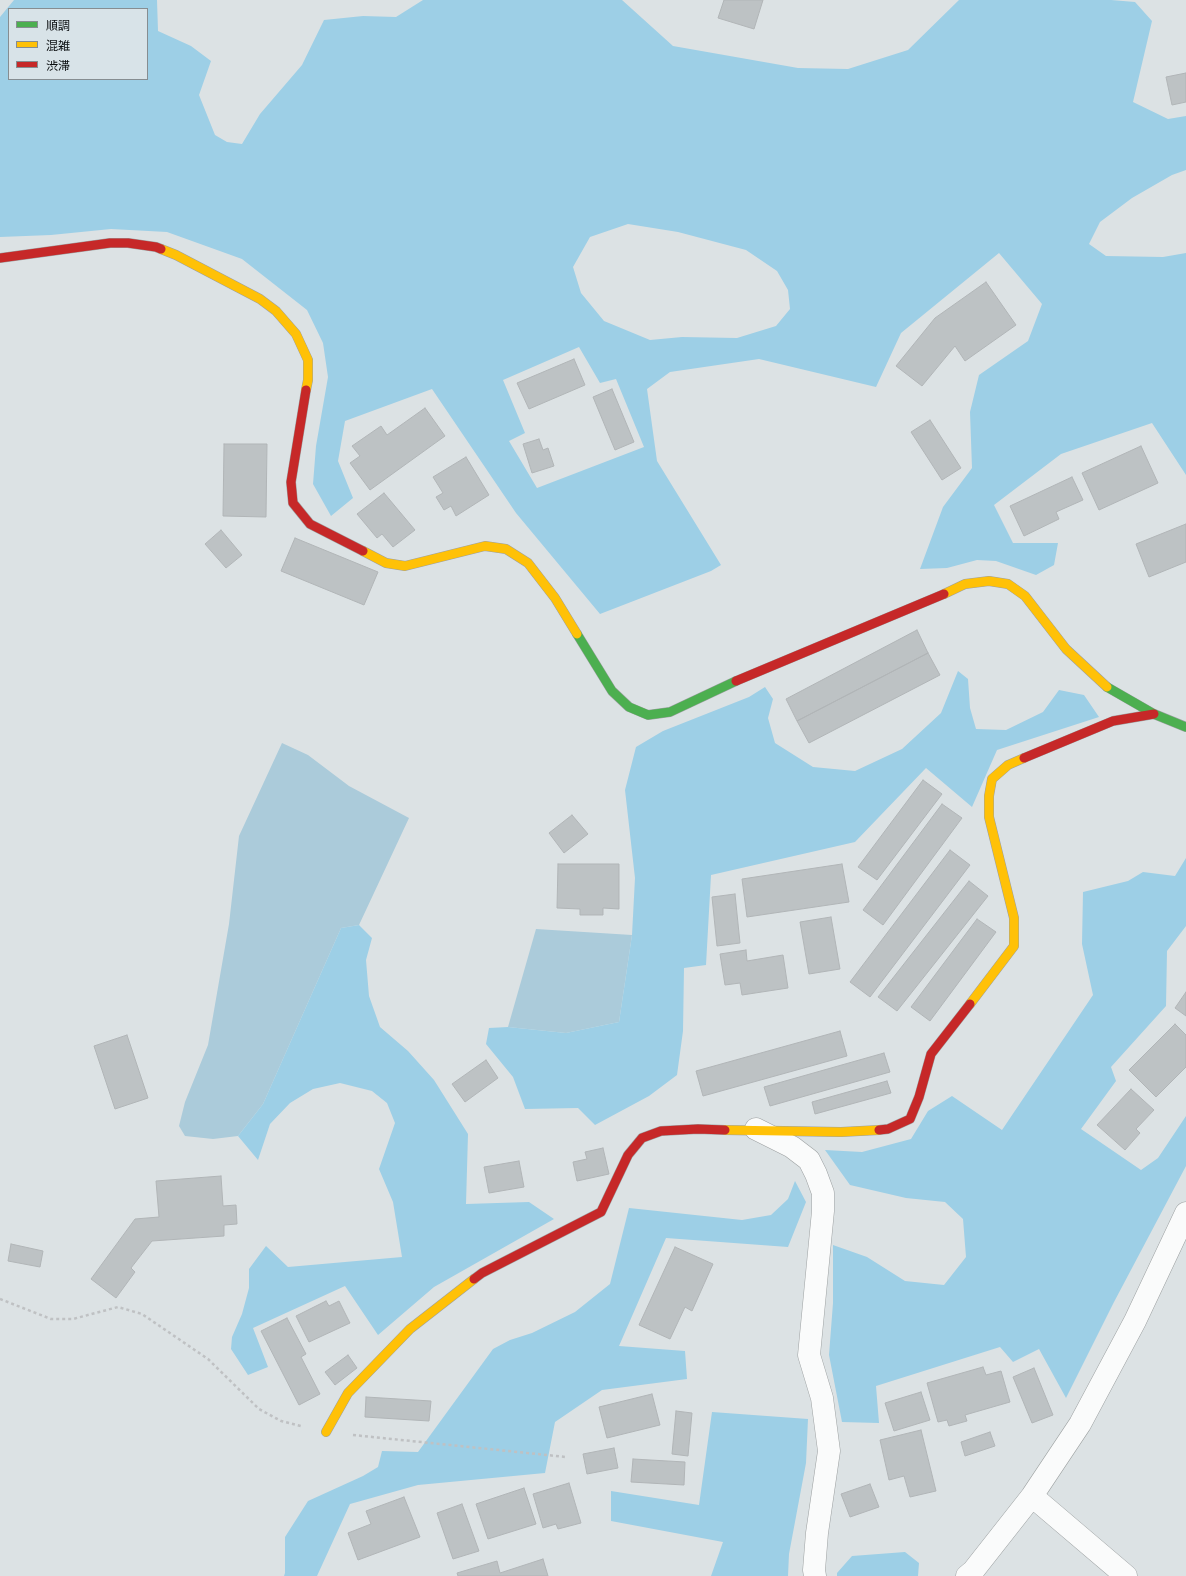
<!DOCTYPE html>
<html>
<head>
<meta charset="utf-8">
<style>
  body { margin:0 }
  #map { position:relative; width:1186px; height:1576px; overflow:hidden; background:#dce2e4; font-family:Bitter,"Noto Sans JP",serif }
  canvas { display:block }
  .legend { position:absolute; left:8px; top:8px; width:140px; height:72px; box-sizing:border-box; background:#d8e3e8; border:1px solid #868d91; margin:0; padding:5px 7px; list-style:none; font-size:12px; color:#0a0d0f }
  .legend li { display:flex; align-items:center; gap:8px; height:20px }
  .legend b { width:20px; border:1px solid #868d91 }
</style>
</head>
<body>
<div id="map">
<canvas width="1186" height="1576"></canvas>
<ul class="legend">
<li><b style="height:5px;background:#4caf50"></b>順調</li>
<li><b style="height:5px;background:#ffc107"></b>混雑</li>
<li><b style="height:5px;background:#c62828"></b>渋滞</li>
</ul>
</div>
<script>
const c = document.querySelector('canvas').getContext('2d');
c.lineJoin = 'round';
function fillPath(path, color) {
  c.fillStyle = color;
  c.fill(path, 'evenodd');
}
function toPath(rows) {
  const path = new Path2D();
  for (const r of rows) {
    path.moveTo(r[0], r[1]);
    for (let i = 2; i < r.length; i += 2) path.lineTo(r[i], r[i + 1]);
  }
  return path;
}
function trace(path, color, width, dash) {
  c.strokeStyle = color;
  c.lineWidth = width;
  c.lineCap = dash ? 'butt' : 'round';
  c.setLineDash(dash || []);
  c.stroke(path);
}
fillPath(toPath([
  [282,743,308,755,349,786,409,818,359,925,341,928,263,1104,238,1136,213,1139,185,1136,179,1126,185,1102,208,1045,229,924,239,836],
  [536,929,632,935,619,1022,566,1033,508,1027]
]), '#abcbda');
fillPath(toPath([
  [14,0,157,0,158,31,191,46,211,61,199,95,215,135,227,142,242,144,260,114,302,65,324,20,363,16,396,17,423,0,622,0,673,46,798,68,848,69,908,50,959,0,1111,0,1135,2,1152,21,1133,102,1168,119,1186,116,1186,170,1172,175,1132,198,1100,222,1089,244,1106,256,1163,257,1186,253,1186,475,1152,423,1061,454,994,505,1013,543,1058,543,1054,565,1036,575,996,561,977,560,947,568,920,569,943,507,972,468,970,412,979,375,1028,341,1042,304,999,253,901,333,876,387,759,359,670,372,647,389,657,461,721,565,711,571,600,614,516,513,432,389,345,421,338,461,353,498,331,516,313,484,316,446,328,377,323,343,307,310,242,259,167,232,111,229,51,235,0,237,0,17],
  [9,9,147,9,147,79,9,79],
  [628,224,678,232,746,250,777,271,788,290,790,309,776,326,737,338,682,337,650,340,604,321,581,293,573,267,590,237],
  [579,347,600,383,616,379,644,447,537,488,509,441,525,433,503,380],
  [958,671,968,679,970,708,976,729,1006,730,1043,712,1059,690,1084,695,1099,717,997,750,972,807,926,768,855,842,711,875,706,965,684,968,683,1031,677,1075,649,1096,595,1125,578,1108,525,1109,513,1077,486,1044,489,1028,508,1027,566,1033,619,1022,632,935,635,878,625,790,636,747,663,731,749,697,765,687,773,699,768,718,775,743,813,767,855,771,902,749,941,713],
  [1186,858,1186,926,1167,951,1166,1006,1111,1067,1116,1081,1081,1129,1141,1170,1158,1158,1186,1116,1186,1166,1114,1302,1066,1398,1039,1349,1013,1362,1000,1347,876,1386,879,1423,842,1422,829,1355,833,1303,833,1245,867,1257,905,1281,944,1285,966,1257,963,1219,945,1202,906,1198,850,1185,825,1150,862,1152,911,1139,928,1111,952,1096,1002,1130,1093,995,1082,944,1083,892,1128,881,1143,872,1175,876],
  [359,925,372,938,366,960,369,996,380,1027,408,1051,434,1080,468,1134,466,1204,529,1202,554,1219,434,1287,378,1335,345,1286,253,1328,268,1367,248,1375,231,1349,232,1337,242,1314,249,1288,249,1269,266,1246,288,1267,402,1257,393,1202,379,1169,395,1123,387,1103,372,1091,340,1083,313,1089,290,1103,270,1124,258,1160,238,1136,263,1104,341,928],
  [795,1181,806,1202,788,1247,666,1238,619,1346,685,1351,687,1379,602,1390,555,1422,545,1473,418,1485,350,1504,317,1576,284,1576,285,1573,285,1537,308,1501,363,1476,378,1467,382,1451,418,1452,493,1349,510,1340,532,1333,575,1312,610,1284,629,1208,742,1220,771,1215,788,1199],
  [712,1412,808,1419,806,1463,789,1554,788,1576,711,1576,723,1542,611,1521,611,1491,699,1505],
  [905,1552,919,1563,918,1576,837,1576,837,1573,852,1556]
]), '#9dcfe6');
const building = toPath([
  [724,0,763,0,754,29,718,18,724,0],
  [1186,73,1186,102,1172,105,1166,77,1186,73],
  [986,282,1016,325,965,361,955,346,922,386,896,366,935,318,986,282],
  [574,359,585,385,529,409,517,383,574,359],
  [612,389,634,442,615,450,593,397,612,389],
  [425,408,445,436,370,490,350,463,360,456,352,446,381,426,387,435,425,408],
  [930,420,961,468,942,480,911,432,930,420],
  [539,439,543,450,548,448,554,466,532,473,523,444,539,439],
  [224,444,267,444,266,517,223,516,224,444],
  [1141,446,1158,483,1099,510,1082,473,1141,446],
  [466,457,489,495,456,516,451,506,444,510,436,497,443,493,433,477,466,457],
  [1072,477,1083,500,1056,512,1059,519,1024,536,1010,506,1072,477],
  [384,493,415,530,393,547,382,534,377,538,357,514,384,493],
  [1186,524,1186,562,1149,577,1136,544,1186,524],
  [221,530,242,555,226,568,205,544,221,530],
  [295,538,378,572,364,605,281,571,295,538],
  [917,630,928,653,797,721,786,699,917,630],
  [928,653,940,675,809,743,797,721,928,653],
  [923,780,942,794,877,880,858,867,923,780],
  [942,804,962,818,883,925,863,910,942,804],
  [572,815,588,834,564,853,549,833,572,815],
  [950,850,970,865,870,997,850,982,950,850],
  [558,864,619,864,619,909,603,908,603,915,580,915,580,909,557,908,558,864],
  [842,864,849,902,747,917,742,879,842,864],
  [969,881,988,896,897,1011,878,997,969,881],
  [735,894,740,943,717,946,712,897,735,894],
  [831,917,840,969,809,974,800,922,831,917],
  [977,919,996,932,930,1021,911,1007,977,919],
  [746,950,747,961,783,955,788,988,742,995,740,983,725,985,720,954,746,950],
  [1186,992,1186,1016,1175,1008,1186,992],
  [1175,1024,1186,1035,1186,1067,1156,1097,1129,1070,1175,1024],
  [840,1031,847,1056,703,1096,696,1071,840,1031],
  [127,1035,148,1098,115,1109,94,1046,127,1035],
  [884,1053,890,1072,770,1106,764,1087,884,1053],
  [486,1060,498,1078,465,1102,452,1084,486,1060],
  [887,1081,891,1093,815,1114,812,1102,887,1081],
  [1131,1089,1154,1110,1136,1129,1140,1133,1125,1150,1097,1125,1131,1089],
  [603,1148,609,1174,577,1181,573,1162,587,1159,585,1152,603,1148],
  [519,1161,524,1187,489,1193,484,1167,519,1161],
  [221,1176,223,1206,236,1205,237,1224,224,1225,224,1236,152,1241,131,1268,135,1272,116,1298,91,1279,135,1219,159,1217,156,1181,221,1176],
  [11,1244,43,1251,40,1267,8,1261,11,1244],
  [675,1247,713,1264,692,1311,685,1307,670,1339,639,1325,675,1247],
  [326,1301,329,1306,339,1301,350,1323,309,1342,296,1316,326,1301],
  [287,1318,306,1354,301,1357,320,1394,299,1405,261,1331,287,1318],
  [348,1355,357,1368,335,1385,325,1372,348,1355],
  [983,1367,986,1375,1001,1371,1010,1402,965,1415,967,1421,949,1426,947,1420,938,1422,927,1383,983,1367],
  [1034,1368,1053,1415,1032,1423,1013,1377,1034,1368],
  [921,1392,930,1420,894,1431,885,1403,921,1392],
  [652,1394,660,1425,607,1438,599,1407,652,1394],
  [366,1397,431,1401,429,1421,365,1417,366,1397],
  [676,1411,692,1413,688,1456,672,1454,676,1411],
  [921,1430,936,1491,910,1497,904,1476,889,1480,880,1440,921,1430],
  [990,1432,995,1446,965,1456,961,1442,990,1432],
  [614,1448,618,1468,587,1474,583,1454,614,1448],
  [633,1459,685,1462,684,1485,631,1482,633,1459],
  [569,1483,581,1523,558,1529,556,1524,543,1528,533,1494,569,1483],
  [870,1484,879,1507,850,1517,841,1494,870,1484],
  [524,1488,536,1524,488,1539,476,1504,524,1488],
  [404,1497,420,1537,358,1560,348,1533,371,1524,366,1511,404,1497],
  [462,1504,479,1551,453,1559,437,1513,462,1504],
  [543,1559,548,1576,458,1576,457,1573,497,1561,500,1573,543,1559]
]);
fillPath(building, '#bdc2c4');
trace(building, '#b1b5b7', 1);
const street = toPath([
  [756,1129,792,1147,809,1160,816,1174,823,1193,823,1211,809,1355,822,1398,829,1451,817,1533,814,1570,815,1576],
  [1032,1496,1126,1576],
  [967,1576,973,1571,1032,1496,1080,1424,1135,1321,1186,1213]
]);
const fast = toPath([
  [577,634,612,691,629,707,648,715,670,712,736,681],
  [1107,687,1154,714,1186,727]
]);
const slow = toPath([
  [161,249,176,255,260,299,276,311,296,334,308,360,308,380,306,390],
  [363,551,386,563,405,566,485,546,506,549,528,563,555,598,577,634],
  [944,594,965,584,989,581,1008,584,1025,596,1066,649,1107,687],
  [970,1004,1014,946,1014,918,989,817,989,796,992,779,1008,765,1024,758],
  [725,1130,841,1132,879,1130],
  [326,1432,348,1393,410,1329,474,1279]
]);
const jam = toPath([
  [0,258,110,243,128,243,156,247,161,249],
  [306,390,291,482,293,503,310,524,363,551],
  [736,681,944,594],
  [1024,758,1113,721,1154,714],
  [879,1130,888,1129,910,1119,919,1097,931,1054,970,1004],
  [474,1279,482,1273,601,1212,628,1155,642,1138,661,1131,698,1129,725,1130]
]);
trace(street, '#9ca0a1', 23);
trace(fast, '#9ca0a1', 10);
trace(slow, '#9ca0a1', 10);
trace(jam, '#9ca0a1', 10);
trace(toPath([
  [0,1299,51,1319,73,1319,118,1307,142,1314,208,1359,259,1409,281,1421,301,1426],
  [353,1435,566,1457]
]), '#bfc1c3', 2.5, [3, 3]);
trace(street, '#fafbfb', 22);
trace(fast, '#4caf50', 9);
trace(slow, '#ffc107', 9);
trace(jam, '#c62828', 9);
</script>
</body>
</html>
